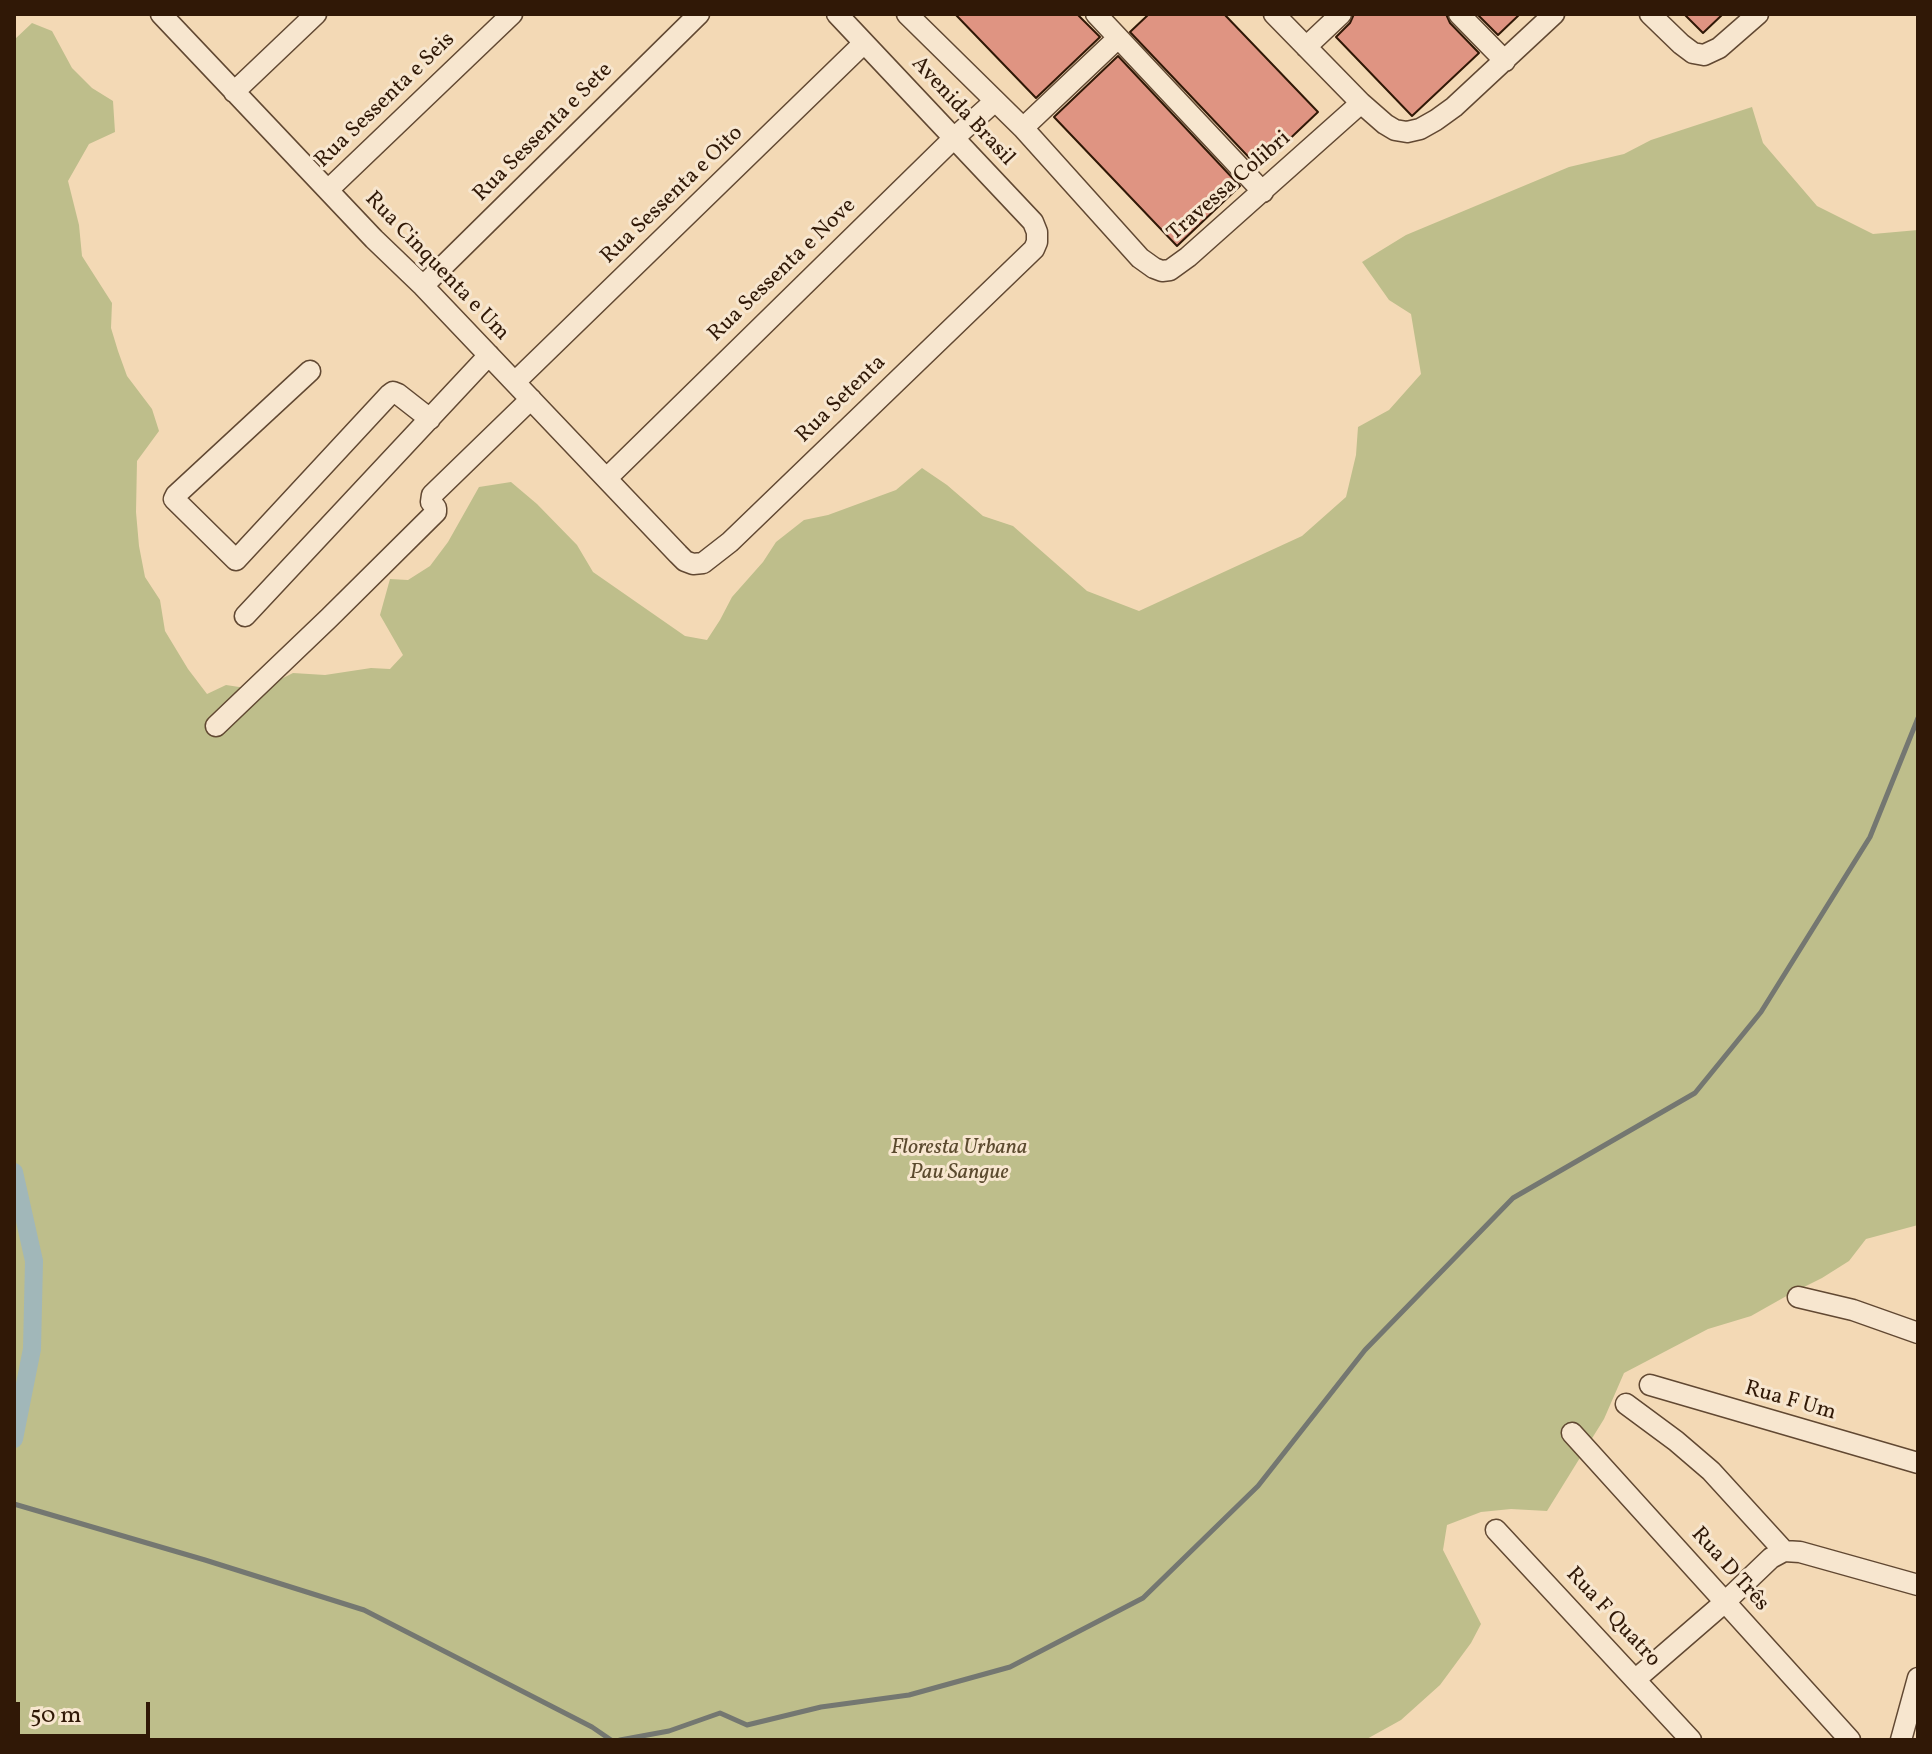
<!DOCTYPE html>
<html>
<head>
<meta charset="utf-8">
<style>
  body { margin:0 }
  #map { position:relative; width:1932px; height:1754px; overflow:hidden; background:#f3d9b5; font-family:Vollkorn,serif }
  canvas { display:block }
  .frame { position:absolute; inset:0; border:16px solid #301806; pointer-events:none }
  .scale { position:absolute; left:16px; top:1702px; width:134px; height:36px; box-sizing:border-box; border:4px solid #301806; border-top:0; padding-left:10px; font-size:24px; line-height:28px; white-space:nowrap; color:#301806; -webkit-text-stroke:6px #f7e6cf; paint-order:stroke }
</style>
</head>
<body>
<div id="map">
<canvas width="1932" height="1754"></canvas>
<div class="frame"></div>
<div class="scale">50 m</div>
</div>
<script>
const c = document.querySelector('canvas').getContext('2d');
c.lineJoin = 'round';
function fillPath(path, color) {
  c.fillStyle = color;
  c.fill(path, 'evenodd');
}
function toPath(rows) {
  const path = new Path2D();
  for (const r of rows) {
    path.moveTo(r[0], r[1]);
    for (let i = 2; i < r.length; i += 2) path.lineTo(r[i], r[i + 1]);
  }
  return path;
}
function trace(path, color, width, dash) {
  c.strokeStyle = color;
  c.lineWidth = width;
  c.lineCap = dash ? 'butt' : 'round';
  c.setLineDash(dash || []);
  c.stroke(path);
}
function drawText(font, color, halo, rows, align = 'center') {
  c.font = font + ' Vollkorn,serif';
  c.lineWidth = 6;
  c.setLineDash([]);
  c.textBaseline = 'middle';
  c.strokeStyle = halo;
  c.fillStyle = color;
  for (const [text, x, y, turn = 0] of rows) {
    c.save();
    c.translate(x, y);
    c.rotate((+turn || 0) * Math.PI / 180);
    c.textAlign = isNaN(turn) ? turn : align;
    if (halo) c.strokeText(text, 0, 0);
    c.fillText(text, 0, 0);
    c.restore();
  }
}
fillPath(toPath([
  [32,23,52,31,72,68,92,88,113,101,115,132,89,144,68,181,79,225,82,256,112,303,111,328,118,351,127,376,152,409,159,431,137,461,136,512,139,546,145,577,160,600,165,631,188,669,207,694,226,685,259,690,293,673,325,675,371,668,390,669,403,655,380,615,390,579,408,580,430,566,448,542,479,487,511,482,537,504,577,545,593,572,685,636,707,640,720,620,732,597,763,562,776,542,804,520,828,515,896,490,922,468,947,485,983,516,1013,526,1087,591,1139,611,1302,536,1346,497,1356,455,1358,427,1389,410,1421,374,1411,314,1389,300,1362,262,1406,235,1569,167,1624,154,1651,140,1752,107,1763,143,1817,206,1873,234,1918,230,1918,1225,1866,1239,1849,1261,1822,1278,1790,1294,1751,1316,1708,1329,1624,1373,1604,1419,1547,1511,1511,1509,1481,1512,1447,1525,1443,1550,1481,1624,1471,1643,1440,1685,1401,1720,1365,1740,14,1740,14,40]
]), '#bebe8b');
trace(toPath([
  [14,1504,205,1560,364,1610,592,1727,611,1740],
  [620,1740,669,1731,720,1713,747,1725,821,1707,909,1695,1010,1667,1143,1598,1258,1486,1365,1350,1513,1198,1695,1093,1761,1012,1870,837,1918,718]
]), '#747771', 5);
trace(toPath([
  [14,1172,34,1261,32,1349,14,1439]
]), '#a1b7b9', 18);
const building = toPath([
  [955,14,1077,14,1100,37,1036,98,955,14],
  [1149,14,1224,14,1318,112,1259,168,1130,32,1149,14],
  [1354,14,1446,14,1450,23,1479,53,1412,116,1336,37,1350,23,1354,14],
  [1477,14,1520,14,1498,35,1477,14],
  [1684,14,1723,14,1703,33,1684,14],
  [1118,56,1240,186,1177,246,1054,117,1118,56]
]);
fillPath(building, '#df9482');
trace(building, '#301806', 2);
const minor = toPath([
  [161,14,374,239,423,286,678,554,685,561,693,564,703,563,730,542,1034,249,1037,242,1037,232,1033,222,837,14],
  [907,14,1023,128,1140,258,1154,268,1162,271,1170,270,1188,257,1361,103],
  [1096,14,1263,192],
  [1274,14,1361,103,1385,124,1395,130,1407,132,1420,129,1436,120,1454,107,1554,14],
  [1459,14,1505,61],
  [1650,14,1681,44,1693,53,1704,55,1719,48,1758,14],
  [1306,47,1341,14],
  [234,92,316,14],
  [1023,128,1118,38],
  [328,190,512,14],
  [423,286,699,14],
  [310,371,176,495,174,499,236,560,389,395,393,392,398,394,430,419],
  [515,382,864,43],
  [607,478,954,138,995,101],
  [245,616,489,355],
  [216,726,329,618,436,512,436,508,431,502,432,495,531,399],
  [1798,1297,1853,1310,1918,1333],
  [1650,1385,1918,1463],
  [1626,1404,1676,1441,1711,1471,1784,1551],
  [1572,1433,1850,1740],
  [1496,1530,1691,1740],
  [1636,1679,1725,1602,1771,1558,1784,1551,1800,1552,1918,1585],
  [1901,1740,1918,1678]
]);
trace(minor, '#614832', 23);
trace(minor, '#f7e6cf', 20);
drawText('22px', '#301806', '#f7e6cf', [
  ["Rua Sessenta e Seis",386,101,-44],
  ["Avenida Brasil",962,112,47],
  ["Rua Sessenta e Sete",544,133,-45],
  ["Travessa Colibri",1230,187,-41],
  ["Rua Sessenta e Oito",673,196,-44],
  ["Rua Cinquenta e Um",436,267,46],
  ["Rua Sessenta e Nove",783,271,-44],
  ["Rua Setenta",842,400,-44],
  ["Rua F Um",1790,1402,16],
  ["Rua D Três",1729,1570,48],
  ["Rua F Quatro",1612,1618,47]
]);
drawText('italic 22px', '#5b4a2e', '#f7e6cf', [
  ["Floresta Urbana",959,1149],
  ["Pau Sangue",959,1174]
]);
</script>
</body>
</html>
